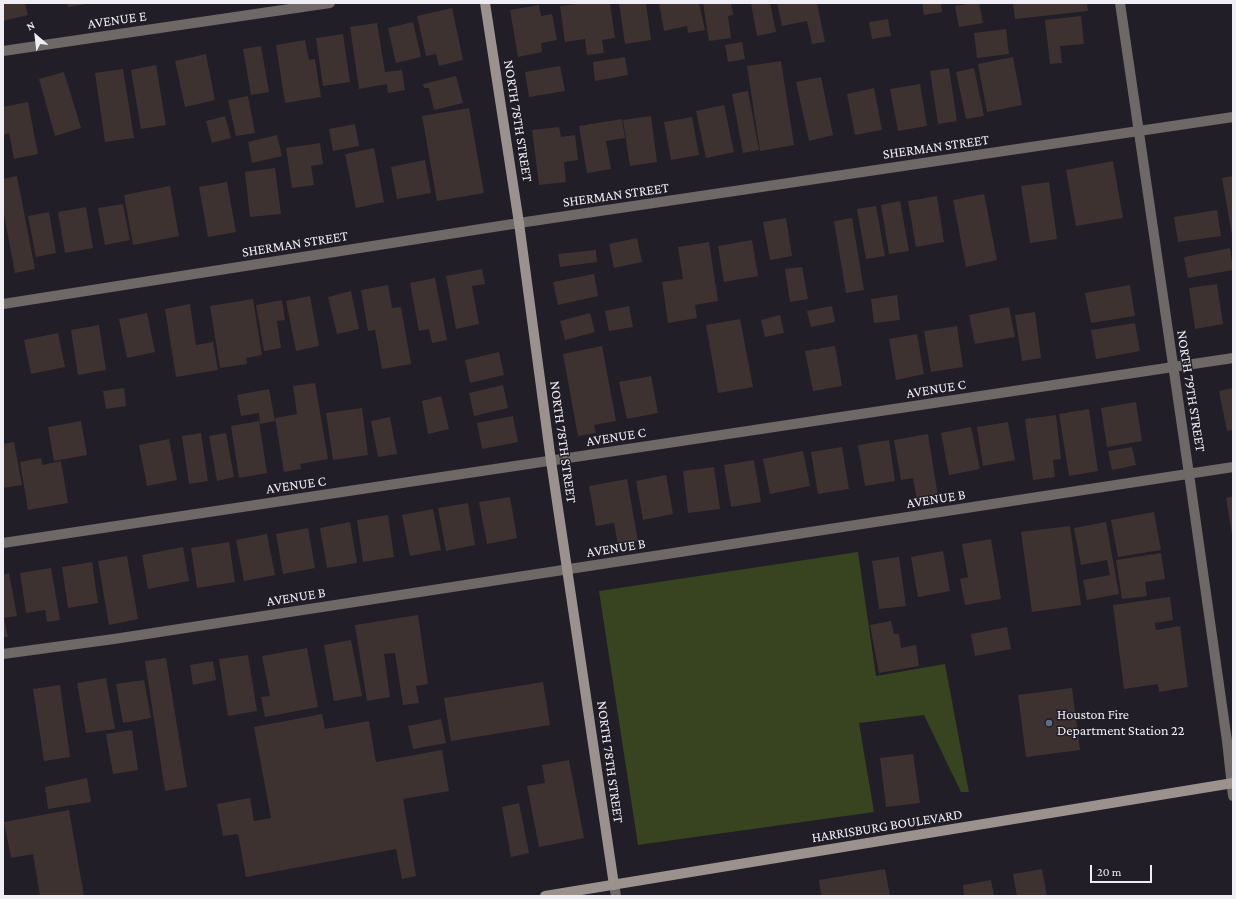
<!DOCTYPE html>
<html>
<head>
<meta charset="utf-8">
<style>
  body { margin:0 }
  #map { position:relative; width:1236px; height:899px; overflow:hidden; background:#211e27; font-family:"Crimson Pro",serif }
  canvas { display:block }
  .frame { position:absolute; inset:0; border:4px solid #f0eef5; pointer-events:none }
  .north { position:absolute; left:16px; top:16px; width:40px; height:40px; -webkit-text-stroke:3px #211e27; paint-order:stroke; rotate:332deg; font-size:11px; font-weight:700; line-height:16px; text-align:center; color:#f0eef5 }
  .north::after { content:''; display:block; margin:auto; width:14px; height:18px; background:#f0eef5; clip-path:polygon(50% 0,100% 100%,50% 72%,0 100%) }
  .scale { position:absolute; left:1090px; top:865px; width:62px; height:18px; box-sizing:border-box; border:2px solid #f0eef5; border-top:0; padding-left:5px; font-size:12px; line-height:14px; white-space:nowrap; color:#f0eef5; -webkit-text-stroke:3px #211e27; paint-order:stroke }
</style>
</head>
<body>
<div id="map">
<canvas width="1236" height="899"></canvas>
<div class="frame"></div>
<div class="north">N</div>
<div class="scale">20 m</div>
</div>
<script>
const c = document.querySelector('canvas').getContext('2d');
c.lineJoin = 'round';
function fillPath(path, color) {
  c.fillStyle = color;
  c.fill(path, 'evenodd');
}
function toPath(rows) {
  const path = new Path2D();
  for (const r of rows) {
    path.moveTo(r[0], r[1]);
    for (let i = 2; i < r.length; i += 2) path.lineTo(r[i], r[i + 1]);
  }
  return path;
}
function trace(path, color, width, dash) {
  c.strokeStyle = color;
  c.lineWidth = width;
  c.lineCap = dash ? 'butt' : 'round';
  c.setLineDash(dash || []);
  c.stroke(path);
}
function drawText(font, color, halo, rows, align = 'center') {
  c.font = font + ' "Crimson Pro",serif';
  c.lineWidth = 3;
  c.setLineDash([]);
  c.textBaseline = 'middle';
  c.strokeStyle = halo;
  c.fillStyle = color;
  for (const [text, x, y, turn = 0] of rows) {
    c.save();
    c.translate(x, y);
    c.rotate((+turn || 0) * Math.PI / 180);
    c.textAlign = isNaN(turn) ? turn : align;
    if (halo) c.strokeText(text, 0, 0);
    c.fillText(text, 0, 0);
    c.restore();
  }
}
fillPath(toPath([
  [858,552,876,676,945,664,969,792,961,792,924,715,859,723,874,812,638,845,599,591]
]), '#384420');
fillPath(toPath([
  [3,3,25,3,28,15,3,21],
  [67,3,87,3,87,4,68,7],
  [584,3,610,3,615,38,602,40,604,53,587,55,585,39,565,42,560,6],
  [619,3,646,3,651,40,625,44],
  [659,3,699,3,705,30,688,33,687,26,664,31],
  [703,3,731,3,733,15,728,16,731,38,709,41],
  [751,3,770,3,776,32,757,36],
  [777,3,817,3,825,42,812,44,807,21,782,26],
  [922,3,941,3,942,12,924,15],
  [973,3,979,3,983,23,959,27,955,6],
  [1013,3,1087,3,1088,11,1015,19],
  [539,5,541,16,552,14,557,40,541,43,542,52,518,57,510,10],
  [452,8,463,60,439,66,436,54,426,56,417,16],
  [1081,16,1084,44,1060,46,1062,63,1050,64,1045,20],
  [888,19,891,36,872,39,869,22],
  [413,22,421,57,396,63,388,28],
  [377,23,385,72,402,70,405,90,388,93,387,84,359,89,350,27],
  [1006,29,1009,54,977,58,974,33],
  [343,34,350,82,323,86,316,38],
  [305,40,309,60,315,59,321,97,285,103,276,45],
  [742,42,745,59,728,62,725,45],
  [261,46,269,92,251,95,243,49],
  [206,54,215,100,185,107,175,61],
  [625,57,628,75,595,81,593,62],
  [1013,57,1022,105,987,112,978,64],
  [781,61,794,145,760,151,747,66],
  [156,65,166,125,141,129,131,70],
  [560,66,565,91,529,97,525,72],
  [949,68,957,121,938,124,930,71],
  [974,68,984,116,966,119,956,72],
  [123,69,134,138,105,142,95,73],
  [64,72,81,128,55,136,39,79],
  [456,76,463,103,434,110,429,88,424,88,423,84],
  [821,77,833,135,809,141,796,82],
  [920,84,927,126,898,131,890,89],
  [874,88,882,130,855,135,847,94],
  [748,91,759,150,743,153,732,94],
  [248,96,255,133,236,136,228,100],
  [28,102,38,154,14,159,9,133,3,135,3,107],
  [724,105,734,152,706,158,696,111],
  [469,108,484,193,437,201,422,116],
  [225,116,231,138,212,143,206,121],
  [651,116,657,162,630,166,623,120],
  [692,117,699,155,671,160,664,122],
  [622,119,625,138,606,141,611,169,587,173,579,126],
  [355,124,359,146,333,151,329,129],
  [559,127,561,137,575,135,578,160,564,162,566,182,539,185,532,130],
  [277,135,282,156,252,163,248,142],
  [320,143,323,164,311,166,314,185,292,188,286,148],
  [374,148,384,202,356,208,345,154],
  [425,160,431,193,397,199,391,167],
  [1113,161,1123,218,1076,226,1066,170],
  [275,168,281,214,250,217,245,172],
  [17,176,35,269,15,273,3,209,3,179],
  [1233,176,1233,235,1232,235,1222,178],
  [227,182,236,232,208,237,199,187],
  [1049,182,1057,239,1030,243,1021,186],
  [170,186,179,236,133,245,124,195],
  [984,194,997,260,966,267,953,200],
  [937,196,944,242,916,247,908,201],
  [900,201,909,251,889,254,881,205],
  [123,204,130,240,105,245,98,208],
  [876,206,885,256,866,259,857,209],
  [86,207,93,248,65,253,58,212],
  [1217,210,1221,236,1178,242,1174,217],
  [49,212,56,253,36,257,28,216],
  [786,218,792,256,770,260,763,222],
  [852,218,864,290,846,293,834,221],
  [637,238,642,262,614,268,609,244],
  [752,240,758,276,724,282,718,246],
  [709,242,718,301,695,305,697,318,668,323,662,282,683,279,678,247],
  [1230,248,1233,270,1188,278,1184,257],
  [596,250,597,262,560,267,558,254],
  [802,267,808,299,790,302,785,269],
  [482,269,485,284,472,286,479,324,456,329,446,276],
  [594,274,598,296,558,305,553,282],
  [435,278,447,340,432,343,429,329,419,331,410,283],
  [1217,284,1223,324,1195,329,1189,288],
  [388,285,392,308,401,307,411,364,382,369,375,330,368,331,361,290],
  [1130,285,1135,316,1091,323,1085,293],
  [351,291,359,329,337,334,328,297],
  [897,295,900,320,874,323,871,299],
  [310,296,319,346,296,351,286,301],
  [253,299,262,355,246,358,247,364,220,368,210,306],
  [282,300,285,320,277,321,281,348,264,351,256,305],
  [190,304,196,345,213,342,218,370,176,377,165,309],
  [629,306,633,327,609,331,605,311],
  [832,306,835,322,811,327,807,311],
  [1009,307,1015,337,975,344,969,315],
  [1035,312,1041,358,1022,361,1015,315],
  [147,313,155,352,127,358,119,319],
  [590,313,595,332,565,340,560,321],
  [780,315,784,333,765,337,761,320],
  [740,319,753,387,718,393,706,325],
  [1135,323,1140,351,1096,359,1091,330],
  [99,325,106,370,78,375,71,330],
  [957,326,963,367,931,372,924,331],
  [58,333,65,367,31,374,24,340],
  [917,334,924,374,896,380,889,339],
  [602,346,616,421,594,425,596,433,578,436,563,354],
  [835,346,842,386,813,391,805,351],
  [499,352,504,375,470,383,465,360],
  [651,376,658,413,627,419,619,382],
  [315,383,328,459,300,464,301,469,284,472,275,418,297,414,293,386],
  [503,385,508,408,474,416,469,393],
  [124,388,126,406,106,409,103,391],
  [1233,388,1233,430,1227,431,1219,391],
  [269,389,275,421,260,424,259,413,241,416,237,395],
  [441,396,449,429,428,434,422,401],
  [1136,402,1142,441,1107,447,1101,408],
  [362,408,368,455,333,460,326,413],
  [1089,409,1098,471,1069,476,1059,414],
  [1056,415,1061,459,1053,460,1055,477,1033,480,1025,419],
  [513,416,518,442,482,449,477,423],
  [390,417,397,454,378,457,371,421],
  [81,421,87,455,54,461,48,427],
  [259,421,267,473,239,478,231,426],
  [1008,422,1015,460,983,466,977,427],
  [971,427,980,469,949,475,941,433],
  [201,433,208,481,189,484,182,436],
  [226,433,234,477,217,481,209,436],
  [928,434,938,497,917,501,913,478,901,480,894,440],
  [169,439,177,480,147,486,139,445],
  [889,440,895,481,865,486,858,445],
  [14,442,22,485,3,488,3,444],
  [842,447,849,489,818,494,811,452],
  [1132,447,1136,465,1112,470,1108,451],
  [803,451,810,486,770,494,763,459],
  [41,458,42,465,61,461,68,503,28,510,20,462],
  [754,460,761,502,731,507,724,465],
  [714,467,720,509,688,513,683,471],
  [666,475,673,514,643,520,636,481],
  [627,479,638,541,618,545,614,523,596,526,589,486],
  [1233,496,1233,535,1232,535,1226,498],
  [510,497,517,538,487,544,479,502],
  [468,503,475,545,446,551,438,508],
  [433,509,441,550,410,556,402,515],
  [1154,512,1161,550,1118,557,1111,520],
  [388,515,394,557,363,562,357,520],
  [350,522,357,563,327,568,320,528],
  [1106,522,1119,594,1087,600,1083,580,1110,575,1107,560,1081,565,1074,528],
  [1070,526,1081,605,1032,612,1021,532],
  [308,528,315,568,283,574,276,534],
  [267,534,275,575,244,581,236,540],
  [991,539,1001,599,965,605,960,579,968,577,962,544],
  [229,542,235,582,197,588,191,548],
  [183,547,189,581,148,589,142,555],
  [943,551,950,591,918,597,911,557],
  [1161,553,1165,579,1145,582,1147,596,1122,599,1116,560],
  [127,556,138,619,109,625,98,561],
  [899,557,906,606,879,609,872,561],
  [92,562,98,603,68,608,62,567],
  [51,568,60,620,47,622,45,610,26,613,20,573],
  [9,573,17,616,4,618,8,637,3,637,3,575],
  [1170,597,1173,620,1155,623,1156,630,1180,626,1188,687,1159,692,1158,684,1124,689,1113,605],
  [418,615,428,684,416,686,419,703,403,705,395,653,384,654,390,697,367,701,355,625],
  [891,621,894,634,899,634,901,648,916,645,919,666,879,673,870,625],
  [1007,627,1011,649,975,656,971,634],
  [351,640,362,696,334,701,324,645],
  [307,648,318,707,265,717,261,697,270,696,262,656],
  [248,655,257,711,228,716,219,659],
  [166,658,187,787,165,791,145,661],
  [213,661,216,680,193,685,190,665],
  [106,678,115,729,86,733,77,683],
  [144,680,151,718,123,723,116,684],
  [543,682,550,725,451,741,444,698],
  [60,685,70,757,44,761,33,689],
  [1072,688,1080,750,1026,757,1018,695],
  [322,714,325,729,369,721,376,762,442,750,449,791,403,799,416,876,402,879,396,849,246,877,238,834,223,836,217,804,250,798,254,821,271,818,254,727],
  [441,719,446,743,413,749,408,726],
  [132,730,138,770,113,774,106,734],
  [913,754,920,803,886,807,880,758],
  [569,760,584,838,539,847,527,786,545,783,542,765],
  [87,778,91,802,48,809,45,787],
  [519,803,529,853,511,857,502,807],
  [69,810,84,896,40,896,33,854,11,858,4,822],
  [885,869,890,896,821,896,819,880],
  [1042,869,1047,896,1017,896,1013,874],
  [991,880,994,896,964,896,963,885]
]), '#3d322f');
trace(toPath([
  [1120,3,1189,474,1227,741,1233,796],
  [3,51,330,3],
  [3,304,519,223,1233,117],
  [3,543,1233,358],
  [3,654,114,639,1233,467],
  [614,885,616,896]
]), '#6e6866', 10);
trace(toPath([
  [485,3,519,223,551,461,614,885],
  [545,896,1233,783]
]), '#9b928e', 10);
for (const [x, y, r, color] of [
  [1049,723,4,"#5c6f8a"]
]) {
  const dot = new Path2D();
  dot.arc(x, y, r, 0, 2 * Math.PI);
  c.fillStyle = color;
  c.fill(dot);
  trace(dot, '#211e27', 1.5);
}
drawText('14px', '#f0eef5', '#211e27', [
  ["AVENUE E",117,20,-8],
  ["NORTH 78TH STREET",518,121,81],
  ["SHERMAN STREET",936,147,-8],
  ["SHERMAN STREET",616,195,-8],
  ["SHERMAN STREET",295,244,-9],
  ["AVENUE C",936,389,-9],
  ["NORTH 79TH STREET",1191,391,81],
  ["AVENUE C",616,437,-9],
  ["NORTH 78TH STREET",563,442,82],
  ["AVENUE C",296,485,-8],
  ["AVENUE B",936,499,-9],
  ["AVENUE B",616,548,-9],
  ["AVENUE B",296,597,-9],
  ["NORTH 78TH STREET",610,762,82],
  ["HARRISBURG BOULEVARD",887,826,-9]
]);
drawText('14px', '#f0eef5', '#211e27', [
  ["Houston Fire",1057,715],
  ["Department Station 22",1057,731]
], 'left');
</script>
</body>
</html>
